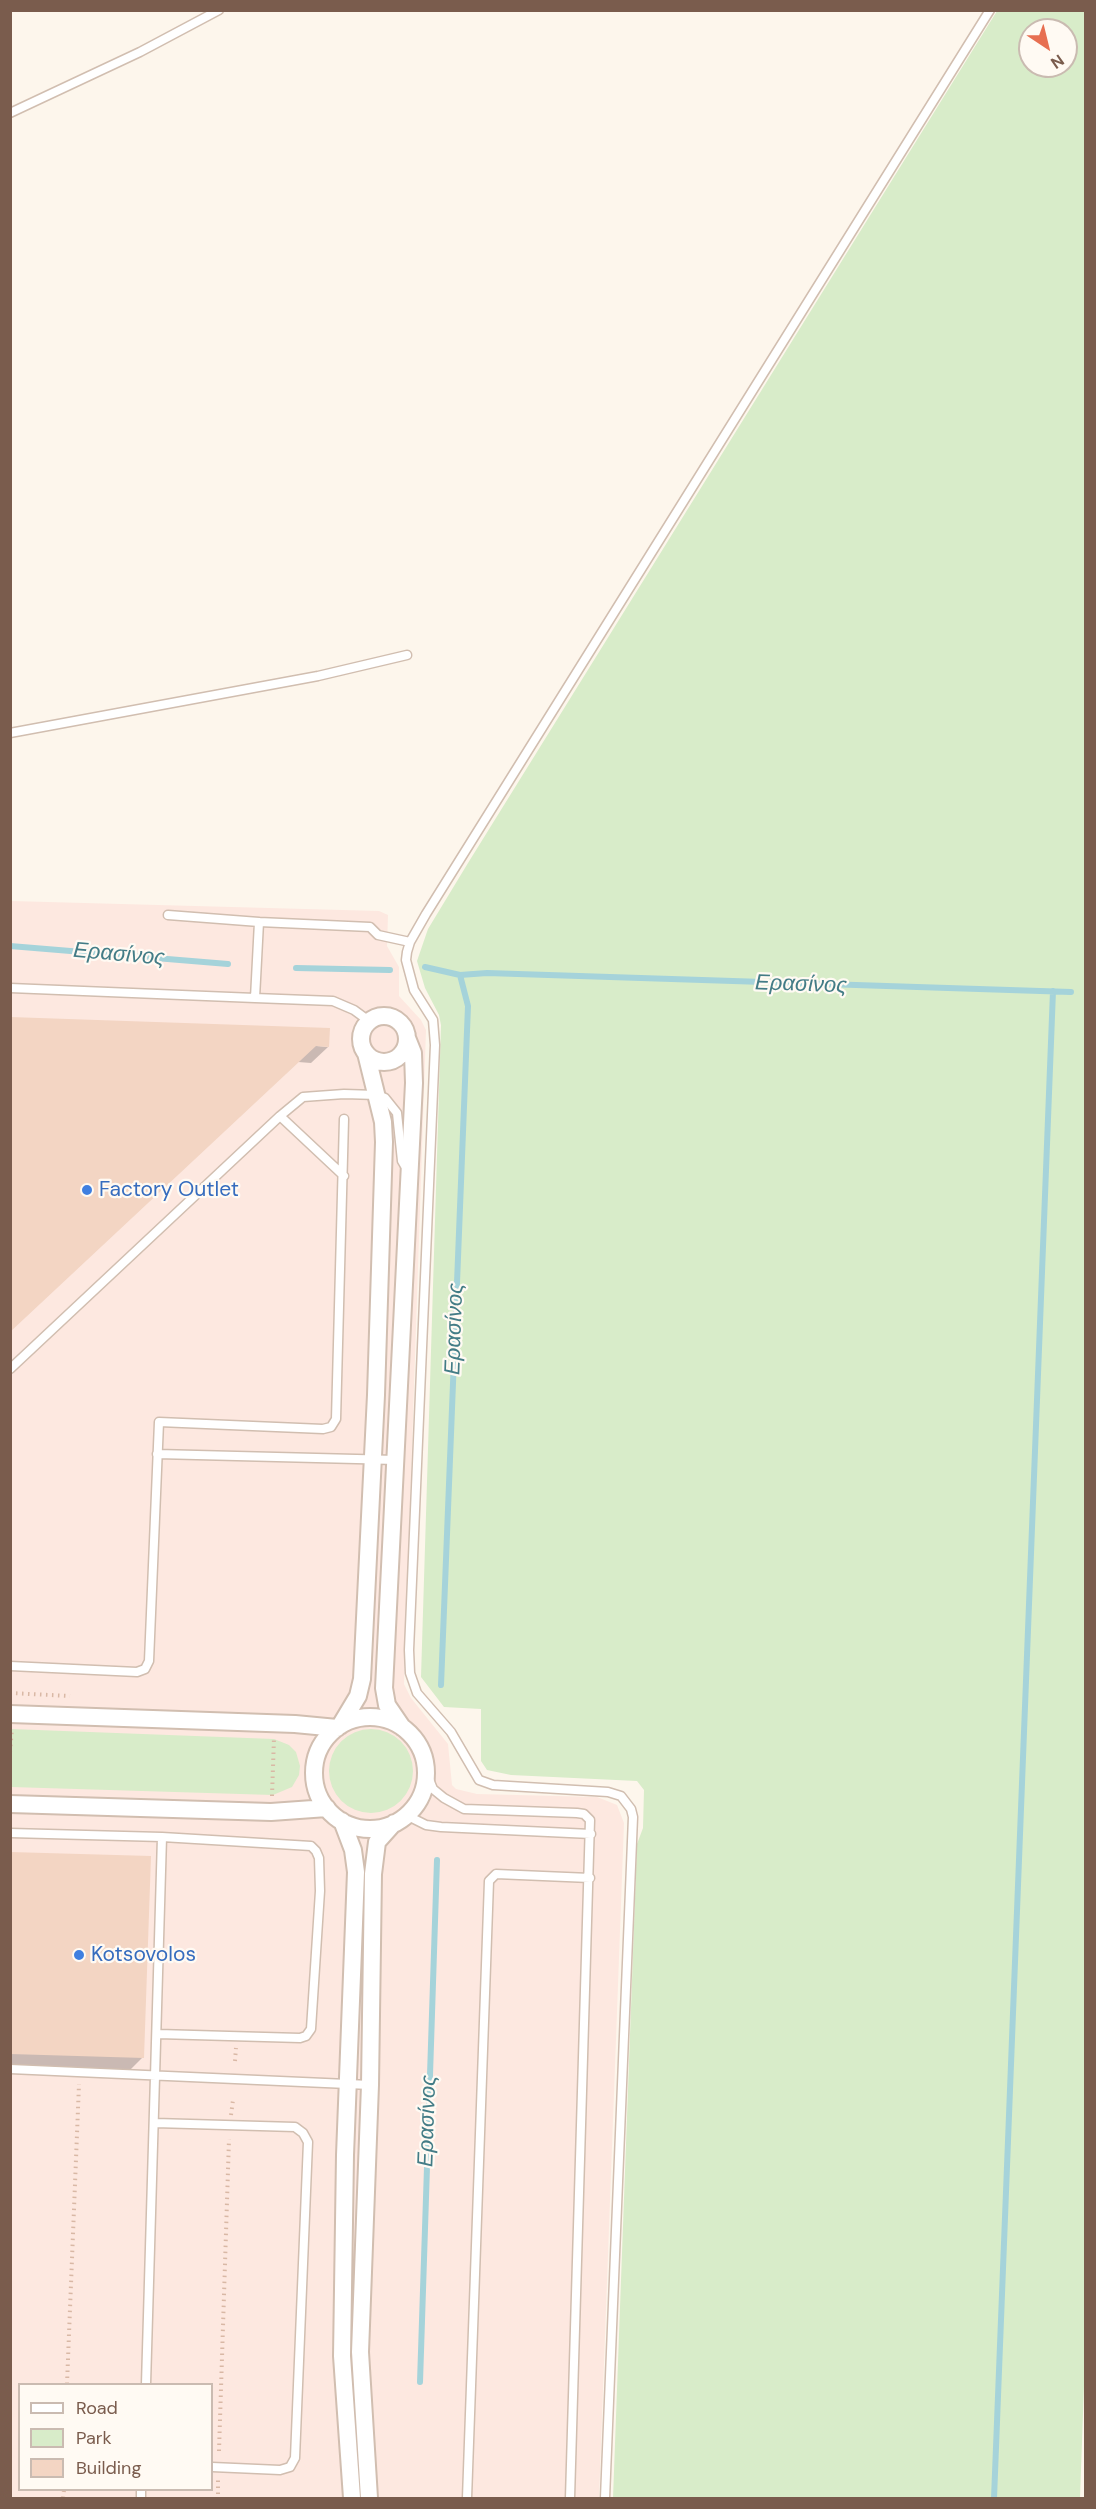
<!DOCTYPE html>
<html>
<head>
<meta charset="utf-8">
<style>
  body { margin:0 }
  #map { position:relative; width:1096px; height:2509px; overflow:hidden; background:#fdf6ec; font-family:"DM Sans",sans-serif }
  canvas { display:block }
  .frame { position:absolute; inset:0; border:12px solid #7a5c4d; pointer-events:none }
  .legend { position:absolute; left:18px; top:2383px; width:195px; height:108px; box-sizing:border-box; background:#fffaf3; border:2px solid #cabbb1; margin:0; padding:8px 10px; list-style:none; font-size:18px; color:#7a5c4d }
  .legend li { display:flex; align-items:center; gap:12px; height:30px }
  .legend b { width:30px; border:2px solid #cabbb1 }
  .north { position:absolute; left:1018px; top:18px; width:60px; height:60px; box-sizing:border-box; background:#fffaf3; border:2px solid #cabbb1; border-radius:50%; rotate:145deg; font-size:16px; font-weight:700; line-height:24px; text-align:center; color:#7a5c4d }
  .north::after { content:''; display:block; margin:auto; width:21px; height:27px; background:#e76f51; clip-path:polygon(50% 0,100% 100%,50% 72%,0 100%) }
</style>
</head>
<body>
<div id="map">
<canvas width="1096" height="2509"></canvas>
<div class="frame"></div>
<ul class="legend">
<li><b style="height:8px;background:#fff"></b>Road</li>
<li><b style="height:16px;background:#d8ecc9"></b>Park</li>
<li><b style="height:16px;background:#f3d5c3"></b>Building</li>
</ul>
<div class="north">N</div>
</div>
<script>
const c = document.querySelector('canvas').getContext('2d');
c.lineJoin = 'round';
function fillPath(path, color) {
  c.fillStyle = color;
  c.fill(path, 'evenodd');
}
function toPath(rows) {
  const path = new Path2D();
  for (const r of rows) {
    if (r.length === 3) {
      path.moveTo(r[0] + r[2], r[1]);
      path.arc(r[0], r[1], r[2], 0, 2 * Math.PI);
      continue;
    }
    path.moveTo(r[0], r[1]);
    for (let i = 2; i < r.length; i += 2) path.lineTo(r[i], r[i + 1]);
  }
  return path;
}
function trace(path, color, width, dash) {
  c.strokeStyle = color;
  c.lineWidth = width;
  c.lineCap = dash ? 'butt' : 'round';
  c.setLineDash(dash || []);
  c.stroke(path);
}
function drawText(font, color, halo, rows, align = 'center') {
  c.font = font + ' "DM Sans",sans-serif';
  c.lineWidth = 4.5;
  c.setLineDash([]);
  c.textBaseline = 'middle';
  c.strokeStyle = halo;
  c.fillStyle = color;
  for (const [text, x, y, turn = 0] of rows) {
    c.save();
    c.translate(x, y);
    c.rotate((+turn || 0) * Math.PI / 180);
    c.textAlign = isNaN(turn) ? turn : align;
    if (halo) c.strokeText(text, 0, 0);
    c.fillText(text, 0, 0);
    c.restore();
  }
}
fillPath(toPath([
  [11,901,379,911,388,915,387,946,399,967,399,996,421,1020,426,1030,404,1684,411,1698,448,1744,452,1785,456,1789,477,1794,597,1797,617,1805,624,1823,599,2498,11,2498],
  [20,2384,212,2384,212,2490,20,2490]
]), '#fde8e0');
fillPath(toPath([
  [997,11,1086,11,1086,2329,1080,2498,613,2498,637,1844,643,1828,644,1790,637,1781,511,1775,487,1770,481,1761,481,1709,444,1707,421,1677,441,1025,439,1015,425,988,417,961,428,929,468,863],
  [1030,30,1066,30,1066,66,1030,66],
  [11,1729,274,1739,289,1745,296,1752,300,1766,299,1775,292,1787,273,1795,11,1787],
  [371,1771,42]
]), '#d8ecc9');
fillPath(toPath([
  [10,1019,328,1047,311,1063,298,1062],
  [10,1854,143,2057,126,2074,10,2070]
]), '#0003');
trace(toPath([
  [10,946,228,964],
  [425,967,460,975,487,973,1071,992],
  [296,968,390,970],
  [441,1685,468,1006,460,975],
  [420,2382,437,1860],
  [994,2498,1053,991]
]), '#a5d3da', 6);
fillPath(toPath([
  [10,1017,330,1028,329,1047,316,1046,10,1332],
  [10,1852,151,1856,144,2058,10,2054]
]), '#f3d5c3');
const service = toPath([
  [10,113,140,52,219,10],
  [10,733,318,676,407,655],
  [168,915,259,922,255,998,333,1001,354,1010,369,1021],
  [259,922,370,927,378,935,410,942],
  [10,988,255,998],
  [280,1116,344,1176],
  [10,1369,280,1116,303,1097,344,1094,377,1095,385,1098,397,1113,402,1161,405,1166],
  [157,1454,396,1460],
  [10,1666,137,1672,145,1669,149,1661,159,1422,323,1429,331,1427,336,1419,344,1119],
  [426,1772,433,1789,444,1798,464,1809,577,1813,584,1814,590,1820,570,2498],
  [406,1815,426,1825,441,1827,591,1834],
  [10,1833,162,1837,311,1846,316,1851,319,1858,320,1891,311,2029,306,2036,300,2038,158,2034],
  [10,2069,370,2085],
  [155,2123,295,2127,303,2133,308,2142,295,2458,290,2467,280,2470,212,2467],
  [146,2384,162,1837],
  [141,2498,141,2490],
  [467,2498,489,1881,496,1874,590,1878],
  [605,2498,633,1817,631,1809,621,1796,608,1792,493,1785,479,1780,451,1732,417,1693,410,1673,409,1650,435,1045,433,1020,414,990,406,960,407,952,410,942,426,914,990,10]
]);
const minor = toPath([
  [384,1039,23],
  [10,1714,295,1724,337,1728],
  [370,1773,56],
  [340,1726,358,1696,362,1679,376,1395,384,1142,383,1122,366,1053],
  [402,1727,387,1705,384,1688,414,1083,413,1053,407,1038],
  [10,1804,271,1812,327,1808],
  [342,1821,353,1850,356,1872,345,2155,342,2356,352,2498],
  [369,2498,360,2352,370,2085,373,1874,377,1842,394,1823]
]);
trace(service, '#d1beb0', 11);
trace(minor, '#d1beb0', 20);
trace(toPath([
  [10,1693,70,1696],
  [10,1752,12,1729],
  [272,1796,274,1738],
  [235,2061,236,2048],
  [231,2115,233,2100],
  [67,2384,79,2084],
  [219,2451,229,2139],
  [218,2494,218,2478],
  [63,2498,64,2490]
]), '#d9b8a5', 4, [1.5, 4.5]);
trace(service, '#fff', 8);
trace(minor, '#fff', 16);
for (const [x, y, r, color] of [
  [87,1190,6,"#3f7fe0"],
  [79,1955,6,"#3f7fe0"]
]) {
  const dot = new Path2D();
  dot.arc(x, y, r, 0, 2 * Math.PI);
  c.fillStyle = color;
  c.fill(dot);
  trace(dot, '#fffaf3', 2);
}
drawText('21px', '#366cbe', '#fffaf3', [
  ["Factory Outlet",99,1190],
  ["Kotsovolos",91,1955]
], 'left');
drawText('italic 22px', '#437c86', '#fffaf3', [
  ["Ερασίνος",119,955,5],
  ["Ερασίνος",801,985,2],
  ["Ερασίνος",455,1329,-88],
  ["Ερασίνος",428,2121,-88]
]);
</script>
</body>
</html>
